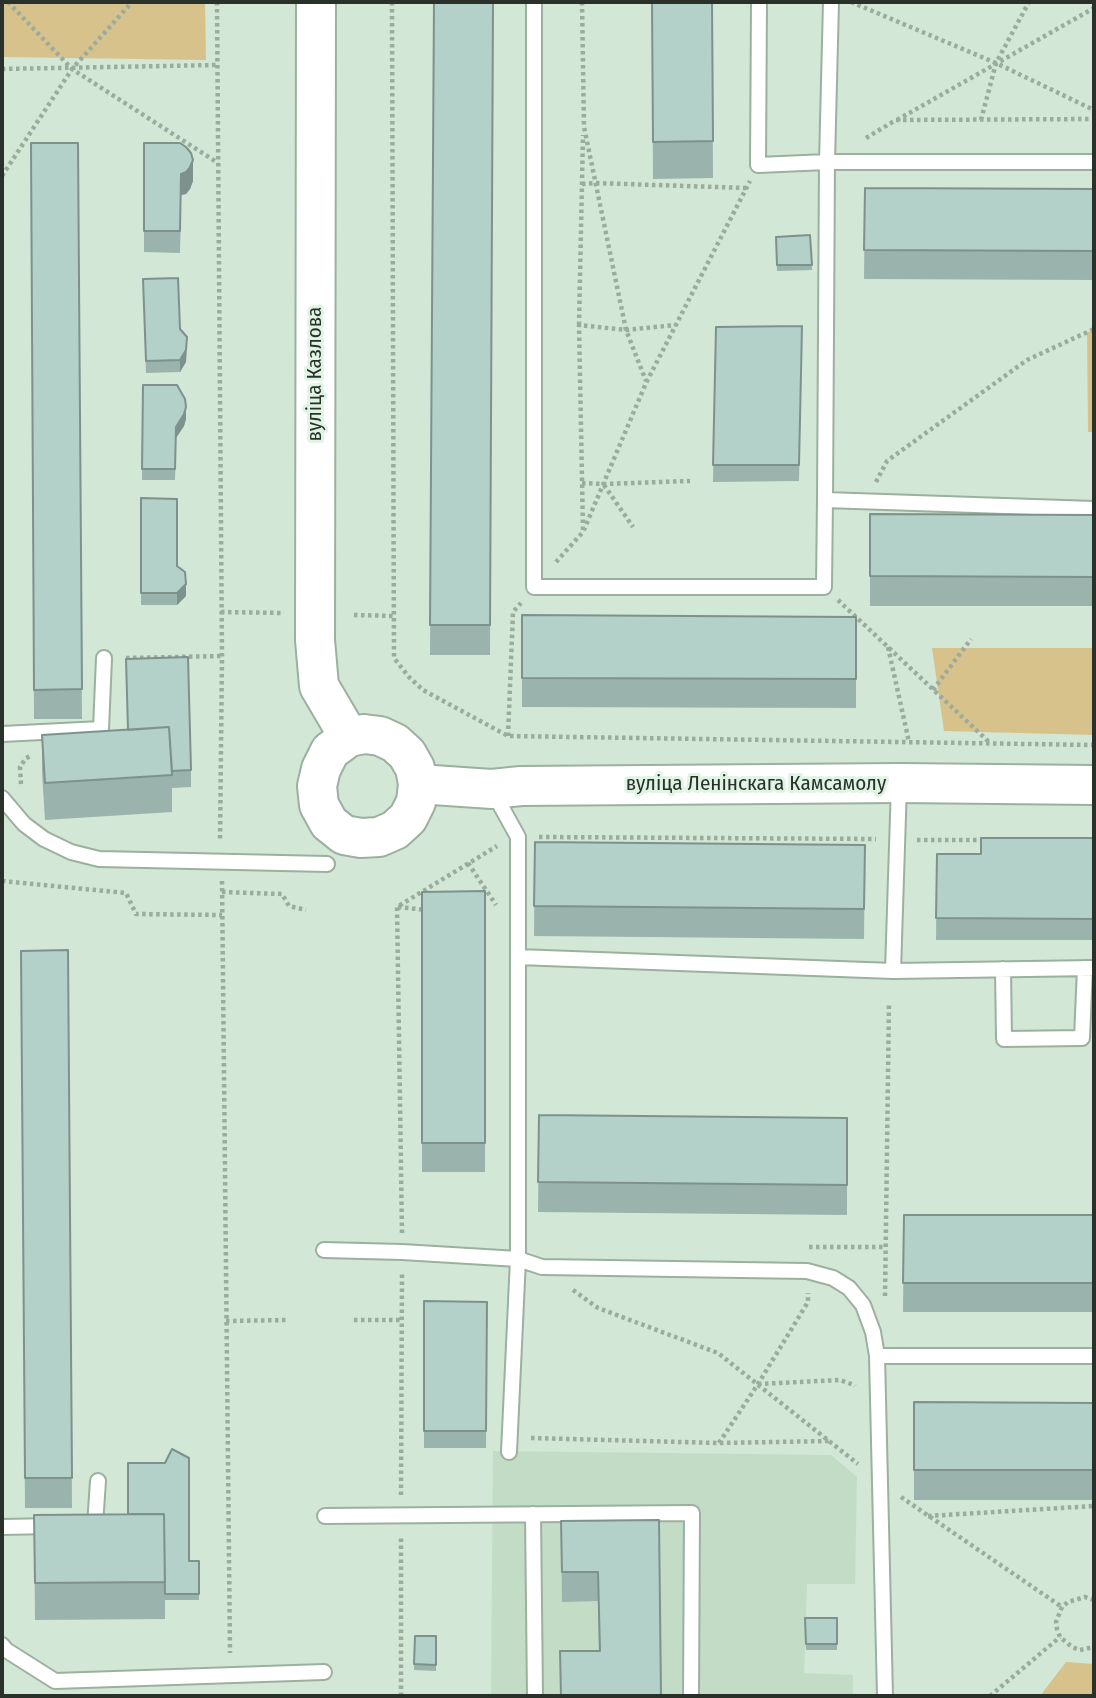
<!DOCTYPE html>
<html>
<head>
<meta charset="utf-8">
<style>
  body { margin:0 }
  #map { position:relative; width:1096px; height:1698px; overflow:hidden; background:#d2e7d5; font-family:"Fira Sans Condensed",sans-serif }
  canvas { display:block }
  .frame { position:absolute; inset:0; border:4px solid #29312a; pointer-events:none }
</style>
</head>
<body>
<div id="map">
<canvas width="1096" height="1698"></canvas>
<div class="frame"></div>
</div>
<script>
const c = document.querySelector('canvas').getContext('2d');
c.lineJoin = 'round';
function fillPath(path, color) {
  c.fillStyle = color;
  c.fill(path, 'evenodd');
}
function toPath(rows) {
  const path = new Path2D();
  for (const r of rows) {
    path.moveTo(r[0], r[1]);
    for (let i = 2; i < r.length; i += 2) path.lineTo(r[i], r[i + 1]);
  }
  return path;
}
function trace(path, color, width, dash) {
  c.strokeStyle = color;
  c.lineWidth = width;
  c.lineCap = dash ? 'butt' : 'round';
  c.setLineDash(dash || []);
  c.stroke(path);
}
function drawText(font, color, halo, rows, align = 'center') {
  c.font = font + ' "Fira Sans Condensed",sans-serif';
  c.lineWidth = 6;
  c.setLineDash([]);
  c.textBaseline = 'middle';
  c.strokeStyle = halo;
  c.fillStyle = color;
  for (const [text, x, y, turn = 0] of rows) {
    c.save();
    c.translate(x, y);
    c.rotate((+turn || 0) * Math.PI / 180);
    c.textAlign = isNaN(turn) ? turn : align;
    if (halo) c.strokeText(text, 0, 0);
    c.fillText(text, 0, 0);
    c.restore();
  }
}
fillPath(toPath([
  [493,1451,831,1455,857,1477,855,1584,807,1584,804,1673,853,1675,853,1696,491,1696]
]), '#c2dcc6');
fillPath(toPath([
  [2,2,205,2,206,60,2,57],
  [1094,331,1094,432,1088,432,1087,332],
  [932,648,1094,648,1094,735,944,731],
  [1066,1662,1094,1664,1094,1696,1040,1696]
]), '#d8c28c');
const lane = toPath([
  [534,2,534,587,824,587,825,500,1094,509],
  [759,2,758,165,827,162,1094,162],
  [825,500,827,162,831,2],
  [2,734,101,729,104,658],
  [492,790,518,837,518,1259,509,1452],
  [2,798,24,824,44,839,71,852,99,859,327,864],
  [518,957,893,971,1094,968],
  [1003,969,1004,1039,1082,1038,1085,968],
  [893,971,899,784],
  [324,1250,402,1252,518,1259,542,1267,807,1271,833,1278,849,1288,863,1305,873,1332,877,1356,1094,1356],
  [877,1356,885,1696],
  [533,1514,535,1696],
  [325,1516,692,1513,691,1696],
  [87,1525,95,1525,98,1481],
  [2,1527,53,1526],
  [2,1645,6,1650,55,1681,324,1672]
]);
const secondary = toPath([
  [316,2,315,640,319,686,349,737],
  [364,734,380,736,395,743,407,754,415,768,418,784,416,802,408,818,395,830,379,837,361,838,344,835,329,823,319,805,317,786,321,769,330,751,349,737,364,734],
  [418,784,492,789,521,786,899,783,1094,785]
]);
trace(lane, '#9cb09f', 18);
trace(secondary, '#9cb09f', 42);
trace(toPath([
  [8,2,72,69,218,163],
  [217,2,222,656,220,841],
  [392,2,394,658,409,677,423,690,508,736,1094,745],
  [582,2,584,127,626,330,646,381],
  [851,2,996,63,1094,110],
  [2,69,217,65],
  [897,120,1094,8],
  [981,120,996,63,1029,2],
  [866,138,896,120,1094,119],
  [2,176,72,69,132,2],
  [582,184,595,183,746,188],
  [579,325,583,135],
  [876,482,887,461,1027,360,1094,329],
  [582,483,603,484,690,481],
  [604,485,633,527],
  [583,530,579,325,626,330,675,325],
  [556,562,583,532,646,383,750,181],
  [838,600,990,743],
  [221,612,283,613],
  [354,615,394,616],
  [888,647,909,742],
  [126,658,222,656],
  [933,690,971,639],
  [508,736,513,612,521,603],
  [21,784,20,767,26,758,31,756],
  [539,837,876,839],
  [917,840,985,840],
  [468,863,496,905],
  [2,881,126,893,136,914,222,915],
  [222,881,230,1653],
  [222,892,282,894,289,906,306,910],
  [398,907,427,910],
  [402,1233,397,907,497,846],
  [809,1247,885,1247],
  [573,1290,598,1308,718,1353,858,1464],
  [885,1296,889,1003],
  [354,1320,402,1320],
  [226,1321,288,1320],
  [758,1384,840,1380,854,1385,855,1386],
  [531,1438,719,1443,829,1441],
  [719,1443,758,1384,808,1302,808,1293],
  [401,1495,402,1273],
  [901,1497,1062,1607],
  [928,1516,1094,1506],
  [1094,1600,1085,1597,1068,1602,1062,1607,1056,1622,1057,1629,1060,1637,1072,1647,1080,1650,1094,1647],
  [401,1696,401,1535],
  [990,1696,1060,1637]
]), '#9bac9d', 4.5, [3.5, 3.5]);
trace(lane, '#fff', 14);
trace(secondary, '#fff', 38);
fillPath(toPath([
  [434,2,493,2,490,655,430,655],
  [652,2,712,2,713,178,653,179],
  [31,143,78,143,82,719,34,719],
  [144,143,193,181,190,189,186,194,181,195,180,253,144,252],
  [865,188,1094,189,1094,280,864,279],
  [810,235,812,270,777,271,776,237],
  [143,279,180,329,187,349,186,362,180,372,146,373],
  [716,327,802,343,799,481,713,482],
  [143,385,186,419,184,426,176,438,175,480,142,480],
  [141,498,177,566,186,596,177,605,141,605],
  [870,514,1094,515,1094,606,870,606],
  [522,615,856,617,856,708,522,707],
  [126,659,191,770,191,787,172,788,172,812,45,820,42,772,42,735,128,730],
  [1094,838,1094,940,936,940,937,854,981,854],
  [535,842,865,845,864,939,534,936],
  [485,891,485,1172,422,1172,422,892],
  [68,950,72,1508,25,1508,21,951],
  [539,1115,847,1118,847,1215,538,1212],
  [904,1215,1094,1215,1094,1312,903,1312],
  [424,1301,487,1302,486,1448,424,1448],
  [914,1402,1094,1403,1094,1500,914,1500],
  [34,1515,189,1561,199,1561,199,1600,165,1600,165,1619,35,1620],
  [659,1520,661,1696,561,1696,560,1651,599,1651,598,1601,562,1602,561,1521],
  [805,1618,837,1618,837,1650,806,1650],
  [415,1636,436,1636,436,1671,414,1670]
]), '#9ab3ad');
fillPath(toPath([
  [193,160,193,181,190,189,186,194,181,195,180,253,181,174],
  [187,337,186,362,180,372,180,360],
  [186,407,186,419,184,426,176,438,175,480,176,427],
  [186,584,186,596,177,605,177,593]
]), '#7d928d');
const building = toPath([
  [434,2,493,2,490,625,430,625,434,2],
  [652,2,712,2,713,141,653,142,652,2],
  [31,143,78,143,82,689,34,690,31,143],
  [144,143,180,143,186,147,191,153,193,160,190,167,186,172,181,174,180,231,144,231,144,143],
  [865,188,1094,189,1094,251,864,250,865,188],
  [810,235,812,265,777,265,776,237,810,235],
  [178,278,180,329,187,337,186,350,180,360,146,361,143,279,178,278],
  [802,326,799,465,713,465,716,327,802,326],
  [143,385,177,385,185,399,186,407,184,414,176,427,175,469,142,469,143,385],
  [141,498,177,499,177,566,185,572,186,584,177,593,141,593,141,498],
  [870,514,1094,515,1094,577,870,576,870,514],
  [522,615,856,617,856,679,522,678,522,615],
  [188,657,191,770,172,771,169,727,128,730,126,659,188,657],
  [169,727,172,775,45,783,42,735,169,727],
  [981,838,1094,838,1094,919,936,918,937,854,981,854,981,838],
  [535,842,865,845,864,909,534,906,535,842],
  [485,891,485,1143,422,1143,422,892,485,891],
  [68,950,72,1478,25,1478,21,951,68,950],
  [539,1115,847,1118,847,1185,538,1182,539,1115],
  [904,1215,1094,1215,1094,1283,903,1283,904,1215],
  [424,1301,487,1302,486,1431,424,1431,424,1301],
  [914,1402,1094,1403,1094,1470,914,1470,914,1402],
  [172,1449,189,1458,189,1561,199,1561,199,1594,165,1594,164,1514,128,1514,128,1463,165,1463,172,1449],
  [164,1514,165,1582,35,1583,34,1515,164,1514],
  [659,1520,661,1696,561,1696,560,1651,600,1651,598,1572,562,1572,561,1521,659,1520],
  [805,1618,837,1618,837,1644,806,1644,805,1618],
  [415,1636,436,1636,436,1665,414,1664,415,1636]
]);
fillPath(building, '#b3d0c9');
trace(building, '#7d928d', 2);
drawText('21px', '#29312a', '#dff4e2', [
  ["вуліца Казлова",315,374,-90],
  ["вуліца Ленінскага Камсамолу",756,784]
]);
</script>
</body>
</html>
